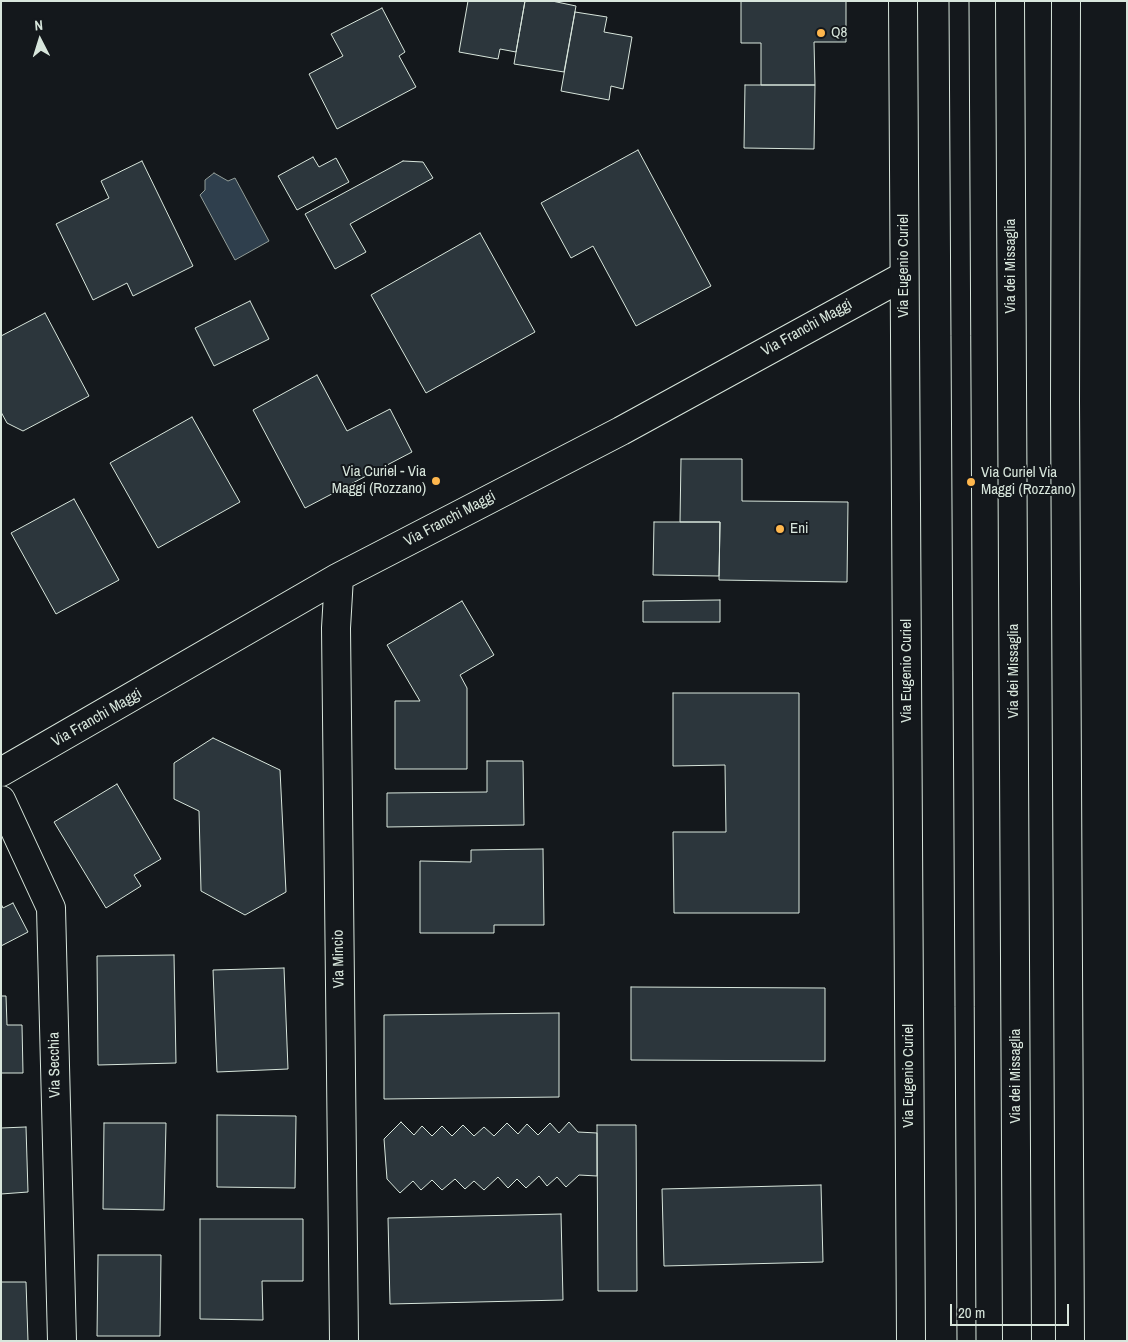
<!DOCTYPE html>
<html>
<head>
<meta charset="utf-8">
<style>
  body { margin:0 }
  #map { position:relative; width:1128px; height:1342px; overflow:hidden; background:#14181c; font-family:"Archivo Narrow",sans-serif }
  canvas { display:block }
  .frame { position:absolute; inset:0; border:2px solid #d8e6dc; pointer-events:none }
  .north { position:absolute; left:15px; top:15px; width:50px; height:50px; -webkit-text-stroke:4px #14181c; paint-order:stroke; rotate:355deg; font-size:14px; font-weight:700; line-height:20px; text-align:center; color:#d8e6dc }
  .north::after { content:''; display:block; margin:auto; width:18px; height:22px; background:#d8e6dc; clip-path:polygon(50% 0,100% 100%,50% 72%,0 100%) }
  .scale { position:absolute; left:950px; top:1304px; width:119px; height:22px; box-sizing:border-box; border:2px solid #d8e6dc; border-top:0; padding-left:6px; font-size:15px; line-height:18px; white-space:nowrap; color:#d8e6dc; -webkit-text-stroke:4px #14181c; paint-order:stroke }
</style>
</head>
<body>
<div id="map">
<canvas width="1128" height="1342"></canvas>
<div class="frame"></div>
<div class="north">N</div>
<div class="scale">20 m</div>
</div>
<script>
const c = document.querySelector('canvas').getContext('2d');
c.lineJoin = 'round';
function fillPath(path, color) {
  c.fillStyle = color;
  c.fill(path, 'evenodd');
}
function toPath(rows) {
  const path = new Path2D();
  for (const r of rows) {
    path.moveTo(r[0], r[1]);
    for (let i = 2; i < r.length; i += 2) path.lineTo(r[i], r[i + 1]);
  }
  return path;
}
function trace(path, color, width, dash) {
  c.strokeStyle = color;
  c.lineWidth = width;
  c.lineCap = dash ? 'butt' : 'round';
  c.setLineDash(dash || []);
  c.stroke(path);
}
function drawText(font, color, halo, rows, align = 'center') {
  c.font = font + ' "Archivo Narrow",sans-serif';
  c.lineWidth = 4;
  c.setLineDash([]);
  c.textBaseline = 'middle';
  c.strokeStyle = halo;
  c.fillStyle = color;
  for (const [text, x, y, turn = 0] of rows) {
    c.save();
    c.translate(x, y);
    c.rotate((+turn || 0) * Math.PI / 180);
    c.textAlign = isNaN(turn) ? turn : align;
    if (halo) c.strokeText(text, 0, 0);
    c.fillText(text, 0, 0);
    c.restore();
  }
}
const water = toPath([
  [214,173,228,181,235,178,269,241,235,260,200,195,205,190,205,180,214,173]
]);
fillPath(water, '#2f3f4d');
trace(water, '#939e99', 1);
const building = toPath([
  [468,1,525,1,516,52,500,49,498,59,459,52,468,1],
  [525,1,552,1,576,6,564,72,514,64,525,1],
  [741,1,846,1,846,42,814,42,815,85,761,85,761,43,741,43,741,1],
  [382,8,405,52,399,56,416,87,337,129,309,74,343,56,331,34,382,8],
  [575,12,607,17,604,32,632,37,623,89,611,86,609,100,561,91,575,12],
  [745,85,815,85,814,149,744,148,745,85],
  [638,150,711,286,636,326,593,246,571,258,541,203,638,150],
  [313,157,319,167,336,158,349,182,297,210,278,176,313,157],
  [142,161,193,266,133,296,127,283,93,300,56,224,109,198,101,181,142,161],
  [403,161,423,162,433,178,350,224,366,252,335,269,305,214,403,161],
  [480,233,535,332,426,393,371,295,480,233],
  [250,301,269,339,214,366,195,328,250,301],
  [45,313,89,396,23,431,7,423,1,412,1,336,45,313],
  [317,375,347,431,390,409,412,452,305,508,253,410,317,375],
  [192,417,240,502,158,548,110,463,192,417],
  [681,459,742,459,742,501,848,502,847,582,719,580,720,522,680,522,681,459],
  [74,499,119,580,56,614,11,533,74,499],
  [654,522,720,522,719,576,653,575,654,522],
  [720,600,720,622,643,622,643,601,720,600],
  [462,601,494,655,460,675,467,688,467,769,395,769,395,701,420,701,387,645,462,601],
  [673,693,799,693,799,913,674,913,673,832,726,832,725,765,673,766,673,693],
  [213,738,280,770,286,892,245,915,201,891,199,811,174,799,174,763,213,738],
  [487,761,523,761,524,825,387,827,387,793,487,792,487,761],
  [117,784,161,859,134,875,141,886,106,908,54,822,117,784],
  [543,849,544,925,494,925,494,933,420,933,420,861,471,862,471,850,543,849],
  [13,903,28,932,1,946,1,904,3,908,13,903],
  [174,955,176,1063,98,1065,97,956,174,955],
  [284,968,288,1069,217,1072,213,970,284,968],
  [631,987,825,988,825,1061,631,1060,631,987],
  [1,996,6,996,7,1025,22,1025,23,1073,1,1073,1,996],
  [559,1013,559,1097,384,1099,384,1015,559,1013],
  [217,1115,296,1116,295,1188,217,1187,217,1115],
  [401,1122,414,1135,422,1126,432,1136,442,1126,452,1136,463,1125,474,1136,484,1127,494,1136,507,1123,518,1134,527,1124,538,1135,550,1123,559,1133,569,1122,578,1132,597,1133,597,1176,579,1175,566,1187,557,1177,547,1186,539,1176,526,1188,517,1179,508,1188,498,1177,484,1190,474,1181,465,1189,455,1179,442,1190,432,1180,421,1190,413,1181,400,1193,387,1179,384,1139,401,1122],
  [104,1123,166,1123,164,1210,103,1209,104,1123],
  [597,1125,636,1125,637,1291,598,1291,597,1125],
  [26,1127,28,1192,1,1194,1,1128,26,1127],
  [821,1185,823,1262,664,1266,662,1189,821,1185],
  [561,1214,563,1300,390,1304,388,1218,561,1214],
  [200,1219,303,1219,303,1281,262,1281,263,1320,200,1319,200,1219],
  [98,1255,161,1255,160,1336,97,1336,98,1255],
  [1,1282,26,1282,28,1341,1,1341,1,1282]
]);
fillPath(building, '#2c363c');
trace(building, '#d8e6dc', 1);
const minor = toPath([
  [339,577,336,628,344,1341],
  [1,772,339,577,621,431,904,276],
  [1,800,51,908,62,1341]
]);
const tertiary = toPath([
  [903,1,911,1341]
]);
const secondary = toPath([
  [1010,1,1017,1341],
  [1066,1,1065,401,1070,1341]
]);
trace(minor, '#d8e6dc', 30);
trace(tertiary, '#d8e6dc', 30);
trace(secondary, '#d8e6dc', 30);
trace(minor, '#14181c', 28);
trace(tertiary, '#14181c', 28);
trace(secondary, '#14181c', 28);
trace(toPath([
  [949,1,957,1341],
  [969,1,976,1341]
]), '#d8e6dc', 1);
for (const [x, y, r, color] of [
  [821,33,5,"#ffb74d"],
  [436,481,5,"#ffb74d"],
  [971,482,5,"#ffb74d"],
  [780,529,5,"#ffb74d"]
]) {
  const dot = new Path2D();
  dot.arc(x, y, r, 0, 2 * Math.PI);
  c.fillStyle = color;
  c.fill(dot);
  trace(dot, '#14181c', 2);
}
drawText('15px', '#d8e6dc', '#14181c', [
  ["Q8",831,33],
  ["Via Curiel - Via",426,472,"right"],
  ["Maggi (Rozzano)",426,489,"right"],
  ["Via Curiel Via",981,473],
  ["Maggi (Rozzano)",981,490],
  ["Eni",790,529]
], 'left');
drawText('15px', '#d8e6dc', '#14181c', [
  ["Via Eugenio Curiel",904,266,-90],
  ["Via dei Missaglia",1011,266,-90],
  ["Via Franchi Maggi",807,328,-29],
  ["Via Franchi Maggi",450,519,-28],
  ["Via Eugenio Curiel",907,671,-90],
  ["Via dei Missaglia",1014,671,-90],
  ["Via Franchi Maggi",97,718,-30],
  ["Via Mincio",339,959,-91],
  ["Via Secchia",55,1065,-91],
  ["Via Eugenio Curiel",909,1076,-90],
  ["Via dei Missaglia",1016,1076,-90]
]);
</script>
</body>
</html>
